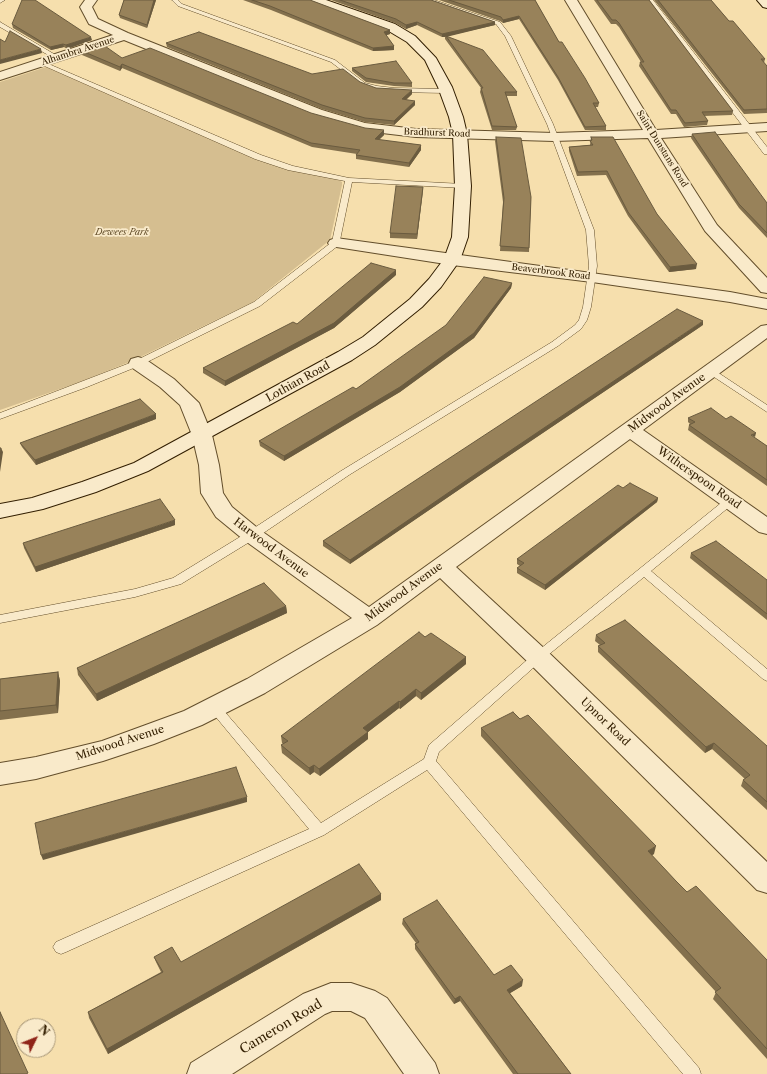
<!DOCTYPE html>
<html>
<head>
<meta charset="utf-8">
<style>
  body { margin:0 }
  #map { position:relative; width:767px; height:1074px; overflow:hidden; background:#f6dfad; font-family:"Libre Caslon Text",serif }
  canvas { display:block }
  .north { position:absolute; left:16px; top:1018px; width:40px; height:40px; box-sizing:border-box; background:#f9eaca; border:1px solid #a99879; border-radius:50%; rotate:47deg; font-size:11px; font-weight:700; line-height:16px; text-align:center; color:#321e00 }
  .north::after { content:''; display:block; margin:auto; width:14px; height:18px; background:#8f2418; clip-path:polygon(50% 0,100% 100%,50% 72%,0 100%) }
</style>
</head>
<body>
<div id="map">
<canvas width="767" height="1074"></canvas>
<div class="north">N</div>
</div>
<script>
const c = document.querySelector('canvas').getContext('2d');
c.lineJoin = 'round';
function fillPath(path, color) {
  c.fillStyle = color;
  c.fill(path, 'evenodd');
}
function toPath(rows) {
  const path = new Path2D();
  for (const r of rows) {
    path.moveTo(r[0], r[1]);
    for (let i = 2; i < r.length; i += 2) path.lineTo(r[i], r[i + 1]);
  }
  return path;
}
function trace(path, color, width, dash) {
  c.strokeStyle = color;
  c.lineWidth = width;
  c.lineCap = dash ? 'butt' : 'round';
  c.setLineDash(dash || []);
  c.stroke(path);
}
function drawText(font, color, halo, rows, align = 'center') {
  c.font = font + ' "Libre Caslon Text",serif';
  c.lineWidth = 3.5;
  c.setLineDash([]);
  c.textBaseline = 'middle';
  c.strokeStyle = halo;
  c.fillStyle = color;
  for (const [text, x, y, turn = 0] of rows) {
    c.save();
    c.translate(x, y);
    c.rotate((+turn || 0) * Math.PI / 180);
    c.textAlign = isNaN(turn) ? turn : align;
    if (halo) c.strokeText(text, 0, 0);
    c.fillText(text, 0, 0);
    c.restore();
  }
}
fillPath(toPath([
  [46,67,240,152,300,172,336,179,342,182,342,185,330,240,253,302,134,360,80,382,0,410,0,82]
]), '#d5be90');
const lane = toPath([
  [0,0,5,0,0,3,0,0],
  [172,0,178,0,182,4,335,60,365,83,377,86,394,88,446,89,449,91,446,93,394,92,376,90,361,85,331,62,178,6,172,0],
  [425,0,434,0,500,22,511,36,553,124,594,230,597,266,591,307,587,320,581,329,558,346,349,475,256,538,181,584,135,597,0,623,0,615,135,589,173,578,248,532,341,471,552,342,575,325,579,320,583,307,589,266,586,230,547,124,505,36,496,24,425,0],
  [647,0,653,0,767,147,767,154,764,154,745,129,647,0],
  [0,22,59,57,60,58,55,59,0,27,0,22],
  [40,62,44,62,261,155,293,166,349,178,463,184,467,186,463,188,352,182,339,245,260,306,141,365,87,387,0,419,0,413,135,361,254,302,332,242,345,181,288,170,255,159,40,64,40,62],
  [711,368,767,405,767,412,708,373,706,371,708,369,711,368],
  [730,498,734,499,735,501,734,503,651,571,767,669,767,681,763,679,644,577,542,660,439,752,436,761,699,1068,701,1074,683,1074,427,770,324,835,66,952,61,954,56,952,53,947,56,942,309,829,210,710,208,707,210,704,214,702,218,704,321,823,424,759,429,745,534,654,726,499,730,498]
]);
const street = toPath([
  [85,0,97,0,92,7,98,19,128,33,322,110,365,123,416,129,554,133,643,130,565,0,577,0,656,130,767,123,767,131,661,138,717,225,767,278,767,293,761,292,705,231,648,138,554,141,416,137,365,131,312,116,124,40,0,80,0,72,113,35,89,24,80,7,85,0],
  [336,238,730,292,767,299,767,309,730,302,592,282,452,265,330,246,328,243,330,240,336,238],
  [767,325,767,338,643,430,767,517,767,534,759,532,630,439,456,567,547,651,767,862,767,893,757,890,529,663,440,578,377,625,265,693,202,725,154,744,103,761,36,779,0,785,0,763,36,757,102,741,184,711,247,679,352,618,244,540,216,517,201,493,199,465,192,435,180,405,160,387,131,367,129,363,131,359,138,357,145,359,174,379,199,403,212,435,219,465,223,493,232,507,260,530,369,607,761,326,767,325],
  [331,983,351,983,375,991,387,998,435,1063,439,1074,404,1074,365,1018,351,1011,332,1011,325,1014,232,1074,187,1074,191,1063,303,994,331,983]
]);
const secondary = toPath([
  [309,0,326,0,395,24,415,36,436,58,452,87,463,117,467,134,471,186,468,237,460,260,441,287,422,307,375,345,352,360,148,471,96,492,43,509,0,518,0,504,32,498,82,482,134,463,338,352,363,337,410,299,429,279,444,259,452,237,455,186,453,134,449,117,438,87,425,60,407,42,387,30,311,2,309,0],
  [757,0,767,0,767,8,763,7,757,0]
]);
trace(lane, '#634e2b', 1);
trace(street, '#634e2b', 2);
trace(secondary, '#321e00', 2);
fillPath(lane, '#f9eaca');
fillPath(street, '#f9eaca');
fillPath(secondary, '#f9eaca');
fillPath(toPath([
  [124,0,156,0,147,28,120,18,119,15],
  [243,0,310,0,390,30,390,34,386,35,394,46,394,50,373,51,271,10],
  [331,0,431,0,495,22,495,25,447,36,517,92,517,96,506,96,517,127,516,130,492,130,480,92,481,88,445,39,445,37,442,37,417,25,406,29,395,23],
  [439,0,535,0,559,42,599,103,598,107,595,107,606,126,606,130,585,130,558,80,519,19,503,23,500,21],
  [594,0,649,0,733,111,732,115,704,116,708,121,707,125,684,127,676,114,671,114,639,66,640,62,641,62,619,27,616,24,611,24],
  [654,0,711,0,729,21,765,59,764,63,767,66,767,113,744,114],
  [12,24,92,40,67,49,64,47,51,50,13,28],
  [166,43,376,88,412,94,406,100,415,105,394,125,365,122,322,109,167,47],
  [82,51,122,58,384,135,379,140,421,145,421,150,409,167,356,159,356,155,357,154,312,147,122,68,120,71,82,55],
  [352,68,412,83,412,87,394,86,366,82,352,71],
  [692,134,767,203,767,238,739,208,691,138],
  [496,137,531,197,529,252,500,251,503,202,495,141],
  [591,137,657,214,696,269,669,272,628,216,606,175,577,176,569,151,569,147,590,145],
  [423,187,417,239,390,238,390,233],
  [396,275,334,328,225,386,203,373,203,368,297,324],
  [512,283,511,288,474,338,400,392,284,461,260,446,259,441,356,389],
  [703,325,479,476,350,564,323,546,323,541],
  [688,418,754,438,767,446,767,486,688,430,689,425,690,424,688,422],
  [156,419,36,465,22,447,20,443],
  [623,488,658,498,657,502,545,590,517,573,517,568,520,566,517,564,517,559],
  [175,525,36,572,24,548,23,543],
  [691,553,767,580,767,620,690,558],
  [286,606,287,613,97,701,78,675,77,668],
  [596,635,767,746,767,810,741,786,743,780,745,779,712,749,705,753,598,652,598,646,600,645,595,641],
  [425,637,466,657,466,664,421,700,416,696,400,709,399,708,368,732,368,739,320,776,314,772,310,775,282,753,281,745,283,744,282,743,281,736],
  [58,672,60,681,58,713,0,720,0,679],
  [481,728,654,854,651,855,676,881,687,892,767,960,767,1059,713,999,716,992,481,736],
  [381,894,381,900,108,1054,89,1018,88,1012,161,972,156,962,154,957,181,962],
  [403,919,494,975,522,986,510,993,571,1074,513,1074,460,1001,454,1004,415,949,415,944,416,943,402,924]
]), '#83704d');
fillPath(toPath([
  [154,0,156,0,147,28,147,25],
  [519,16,519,19,503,23,503,20],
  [417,22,417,25,406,29,406,25],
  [495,22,495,25,446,37,446,36,445,37,442,37,442,34],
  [390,30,390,34,384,36,384,32],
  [91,37,92,40,67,49,66,45],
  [63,44,64,47,51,50,50,47],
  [394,46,394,50,373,51,373,48],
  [41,49,42,53,0,64,0,60],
  [122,64,122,68,120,71,120,67],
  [412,90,412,94,402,103,402,99],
  [415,101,415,105,394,125,394,121],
  [384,130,384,135,375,143,375,139],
  [421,145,421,150,409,167,409,163],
  [423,187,423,191,417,239,417,234],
  [697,264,696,269,669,272,670,267],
  [396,270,396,275,334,328,225,386,225,381],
  [512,283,511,288,474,338,400,392,284,461,284,456],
  [703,321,703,325,479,476,350,564,350,560,480,471],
  [156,414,156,419,36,465,35,460],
  [756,433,755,437,751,435],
  [1,448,3,452,0,472,0,458],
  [658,498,657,502,545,590,545,585],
  [175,520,175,525,36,572,35,567],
  [286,606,287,613,97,701,96,694],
  [466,657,466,664,421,700,421,693],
  [58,672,60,681,58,713,56,705],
  [416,689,416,696,400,709,400,702],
  [399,701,399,708,368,732,368,739,320,776,319,769,363,728],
  [714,743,712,749,705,753,706,747],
  [314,765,314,772,310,775,309,768],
  [247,797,247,802,43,860,41,855],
  [656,846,654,854,646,859,648,851],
  [381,894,381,900,108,1054,107,1049],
  [523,980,522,986,507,995,507,990],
  [460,996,460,1001,454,1004,455,999]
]), '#6a5b3f');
const building = toPath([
  [22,0,35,0,91,37,66,45,63,44,50,47,12,24,22,0],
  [124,0,154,0,147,25,119,15,124,0],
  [252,0,310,0,390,30,384,32,394,46,373,48,270,6,252,0],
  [340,0,431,0,495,22,442,34,417,22,406,25,396,19,340,0],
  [449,0,535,0,559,42,562,42,585,78,599,103,593,103,606,126,585,127,558,77,519,16,503,20,501,17,449,0],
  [597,0,649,0,733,111,702,112,708,121,685,123,676,110,671,110,640,62,644,62,619,23,616,20,612,20,597,0],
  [658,0,711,0,729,21,733,21,765,59,761,59,767,66,767,109,744,110,658,0],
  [10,31,41,49,0,60,0,39,5,42,10,31],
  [199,32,312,74,343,69,360,82,376,88,412,90,402,99,415,101,394,121,365,118,322,105,166,43,199,32],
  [446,36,483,50,517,92,505,92,517,127,492,126,481,88,483,88,446,36],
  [102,44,122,58,150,48,311,113,365,128,384,130,375,139,421,145,409,163,356,155,360,150,311,143,122,64,120,67,82,51,102,44],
  [396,61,412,83,394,83,366,78,352,68,396,61],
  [715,132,767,203,767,233,739,204,692,134,715,132],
  [496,137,521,138,531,197,529,248,500,246,504,198,496,137],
  [591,137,613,137,657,214,697,264,670,267,628,212,607,171,578,172,569,147,593,145,590,141,592,140,591,137],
  [396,186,423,187,417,234,390,233,396,186],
  [371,263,396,270,334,323,225,381,203,368,293,322,297,324,371,263],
  [484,277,512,283,474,333,400,387,284,456,259,441,353,387,356,389,446,325,484,277],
  [677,309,703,321,480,471,350,560,323,541,677,309],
  [140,399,156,414,35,460,20,443,140,399],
  [711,408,726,419,731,416,756,433,751,435,767,446,767,480,689,425,695,422,688,418,711,408],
  [0,448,1,448,0,458,0,448],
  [630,483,658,498,545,585,517,568,524,563,517,559,618,485,623,488,630,483],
  [160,499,175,520,35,567,23,543,160,499],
  [716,541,767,580,767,614,691,553,716,541],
  [264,583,286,606,96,694,77,668,264,583],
  [625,620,767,746,767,802,743,780,750,775,714,743,706,747,598,646,605,643,596,635,625,620],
  [419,632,425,637,431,633,466,657,421,693,416,689,400,702,399,701,363,728,368,732,319,769,314,765,309,768,281,745,288,741,281,736,419,632],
  [58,672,56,705,0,711,0,679,58,672],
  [513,712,520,719,528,715,656,846,648,851,676,881,687,892,696,886,767,960,767,1049,715,992,721,988,481,728,513,712],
  [236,767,247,797,41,855,35,823,236,767],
  [359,864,381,894,107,1049,88,1012,163,972,154,957,172,947,181,962,359,864],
  [437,900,494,975,511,965,523,980,507,990,571,1074,518,1074,460,996,455,999,415,944,419,942,403,919,437,900],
  [0,1012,28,1073,26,1074,0,1074,0,1012]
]);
fillPath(building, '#98825a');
trace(building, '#6a5b3f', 1);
drawText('9px', '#321e00', '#f9eaca', [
  ["Alhambra Avenue",78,51,-18],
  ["Bradhurst Road",437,133,2],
  ["Saint Dunstans Road",662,149,58],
  ["Beaverbrook Road",551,272,7]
]);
drawText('italic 9px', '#634e2b', '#f9eaca', [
  ["Dewees Park",122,232]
]);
drawText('11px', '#321e00', '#f9eaca', [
  ["Lothian Road",298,382,-29],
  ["Midwood Avenue",667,403,-36],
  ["Witherspoon Road",699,478,35],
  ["Harwood Avenue",271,548,37],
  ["Midwood Avenue",404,592,-36],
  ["Upnor Road",605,722,44],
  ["Midwood Avenue",120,743,-18]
]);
drawText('13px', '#321e00', '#f9eaca', [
  ["Cameron Road",281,1027,-31]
]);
</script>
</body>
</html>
